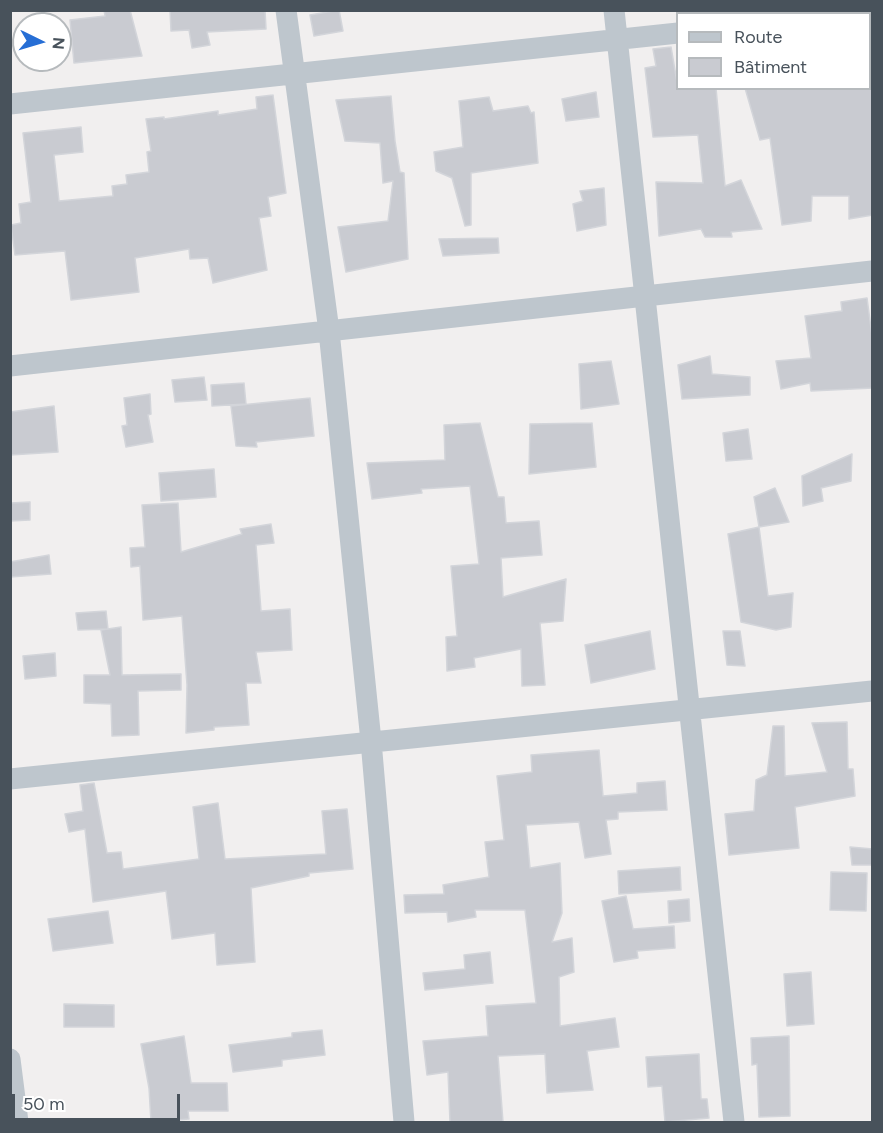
<!DOCTYPE html>
<meta charset="utf-8">
<style>
body{margin:0}
#map{position:relative;width:883px;height:1133px;overflow:hidden;background:#f1efef;font-family:Figtree,sans-serif}
canvas{display:block}
.frame{position:absolute;inset:0;border:12px solid #48525b;pointer-events:none}
.legend{position:absolute;left:676px;top:12px;width:195px;height:78px;box-sizing:border-box;background:#fff;border:2px solid #b6babd;margin:0;padding:8px 10px;list-style:none;font-size:18px;color:#48525b}
.legend li{display:flex;align-items:center;gap:12px;height:30px}
.legend b{width:30px;border:2px solid #b6babd}
.north{position:absolute;left:12px;top:12px;width:60px;height:60px;box-sizing:border-box;background:#fff;border:2px solid #b6babd;border-radius:50%;rotate:95deg;font-size:16px;font-weight:700;line-height:24px;text-align:center;color:#48525b}
.north::after{content:'';display:block;margin:auto;width:21px;height:27px;background:#266ed5;clip-path:polygon(50% 0,100% 100%,50% 72%,0 100%)}
.scale{position:absolute;left:12px;top:1094px;width:168px;height:27px;box-sizing:border-box;border:3px solid #48525b;border-top:0;padding-left:8px;font-size:18px;line-height:21px;white-space:nowrap;color:#48525b;-webkit-text-stroke:4px #fff;paint-order:stroke}
</style>
<div id="map">
<canvas width="883" height="1133"></canvas>
<div class="frame"></div>
<ul class="legend">
<li><b style="height:8px;background:#bec6cd"></b>Route</li>
<li><b style="height:16px;background:#c9cbd1"></b>Bâtiment</li>
</ul>
<div class="north">N</div>
<div class="scale">50 m</div>
</div>
<script>
const c = document.querySelector('canvas').getContext('2d');
c.lineJoin = 'round';
function fillPath(path, color) { c.fillStyle = color; c.fill(path, 'evenodd'); }
const shape = rows => new Path2D(rows.map(r => 'M' + r).join(''));
function stroke(path, color, width, dash) { c.strokeStyle = color; c.lineWidth = width; c.lineCap = dash ? 'butt' : 'round'; c.setLineDash(dash || []); c.stroke(path); }
const building = shape([
 [104,10,130,10,142,56,74,63,70,20,105,16,104,10],
 [170,10,265,10,266,29,207,32,210,45,192,48,189,30,171,31,170,10],
 [339,10,343,31,314,36,310,15,339,10],
 [671,47,678,88,716,88,725,186,741,180,762,229,731,232,732,237,705,237,701,229,659,236,656,182,703,183,698,135,653,137,645,68,656,66,653,49,671,47],
 [745,88,873,88,873,215,849,219,849,196,812,196,811,221,782,225,770,138,760,140,745,88],
 [596,92,599,117,566,121,562,99,596,92],
 [273,95,286,193,268,197,271,216,259,218,267,270,213,283,208,258,190,259,189,249,135,258,139,292,71,300,65,251,15,255,11,225,21,223,19,204,31,202,23,133,81,127,83,152,54,155,59,201,113,196,112,186,127,184,126,175,149,172,147,152,151,151,146,119,164,117,164,119,218,111,218,115,257,109,256,97,273,95],
 [391,96,395,141,400,172,404,173,408,259,346,272,338,227,388,221,393,181,383,183,380,143,345,141,336,100,391,96],
 [489,97,493,111,528,106,531,113,534,112,538,163,471,173,471,225,465,226,452,178,436,171,434,152,463,147,459,101,489,97],
 [604,188,606,225,577,231,573,204,583,201,580,191,604,188],
 [498,238,499,253,443,256,439,239,498,238],
 [867,298,873,343,873,388,811,391,810,383,781,389,776,361,811,358,805,316,842,311,841,302,867,298],
 [710,356,712,374,750,377,750,395,682,399,678,365,710,356],
 [611,361,619,404,581,409,579,364,611,361],
 [204,377,207,400,175,402,172,380,204,377],
 [244,383,246,404,212,406,211,385,244,383],
 [150,394,151,414,148,415,153,442,126,447,122,426,127,425,124,398,150,394],
 [310,398,314,436,256,442,257,447,236,446,231,406,310,398],
 [54,406,58,452,10,455,10,412,54,406],
 [480,423,498,497,504,497,506,523,539,521,542,555,501,558,503,597,566,579,563,621,540,623,545,685,522,686,521,649,474,658,475,667,447,671,446,637,457,636,451,566,479,564,470,486,421,489,422,493,372,499,367,463,445,460,444,425,480,423],
 [592,423,596,467,529,474,530,424,592,423],
 [748,429,752,459,726,461,723,433,748,429],
 [852,454,851,481,821,488,823,501,803,506,802,476,852,454],
 [214,469,216,497,161,501,159,473,214,469],
 [775,488,789,522,759,527,754,497,775,488],
 [30,502,30,520,10,521,10,503,30,502],
 [178,503,181,552,242,534,240,529,271,524,274,543,256,545,261,611,290,609,292,650,256,652,261,683,246,683,249,725,214,727,214,730,186,733,187,685,182,616,143,620,140,566,131,567,130,548,145,547,142,505,178,503],
 [759,527,768,596,793,593,791,627,776,630,741,622,728,534,759,527],
 [49,555,51,574,10,577,10,562,49,555],
 [106,611,108,629,78,630,76,613,106,611],
 [121,627,122,675,181,674,181,690,138,691,139,735,112,736,111,704,84,703,84,675,110,675,101,630,121,627],
 [650,631,655,669,591,683,585,645,650,631],
 [723,631,740,631,745,666,727,665,723,631],
 [55,653,56,676,25,679,23,656,55,653],
 [847,722,848,769,853,769,855,796,795,807,799,848,729,855,725,814,754,811,756,780,767,775,773,726,784,726,785,776,827,772,812,723,847,722],
 [599,750,603,796,637,793,637,783,665,781,667,810,618,812,618,819,606,820,611,854,585,858,579,822,526,825,530,868,560,863,562,913,552,942,572,938,574,972,559,977,560,1026,615,1018,619,1047,587,1051,593,1090,547,1093,545,1054,498,1056,503,1122,450,1122,448,1072,427,1075,423,1041,488,1036,486,1006,536,1003,525,910,475,910,476,917,448,922,447,912,405,913,404,895,444,894,443,885,489,877,485,842,504,840,497,776,532,772,531,755,599,750],
 [94,783,107,853,121,852,123,869,199,859,193,807,218,803,225,859,326,854,322,811,347,809,353,869,309,873,309,876,251,888,255,962,217,965,215,933,172,939,166,891,93,902,85,829,69,832,65,814,83,811,80,785,94,783],
 [850,847,873,849,873,865,852,865,850,847],
 [680,867,681,890,619,894,618,871,680,867],
 [831,872,867,873,866,911,830,910,831,872],
 [626,896,633,929,674,926,675,948,637,951,638,958,614,962,602,901,626,896],
 [689,899,690,921,669,923,668,901,689,899],
 [108,911,113,943,53,951,48,919,108,911],
 [490,952,493,983,425,990,423,973,465,969,464,955,490,952],
 [811,972,814,1024,787,1026,784,974,811,972],
 [64,1004,114,1005,114,1027,64,1027,64,1004],
 [322,1030,325,1055,282,1060,282,1066,233,1072,229,1045,292,1037,292,1033,322,1030],
 [184,1036,191,1083,227,1083,228,1111,188,1111,189,1119,151,1122,149,1088,141,1044,184,1036],
 [789,1036,790,1116,759,1117,757,1064,752,1065,751,1038,789,1036],
 [699,1054,701,1099,707,1099,709,1118,665,1122,662,1086,648,1087,646,1057,699,1054]
]);
fillPath(building, '#c9cbd1');
stroke(building, '#d3d5da', 1.5);
stroke(shape([
 [286,10,329,331,371,741,404,1122],
 [614,10,734,1122],
 [846,14,872,10],
 [10,104,678,33],
 [10,366,872,271],
 [10,779,872,691],
 [10,1059,18,1122]
]), '#bec6cd', 21);
</script>
